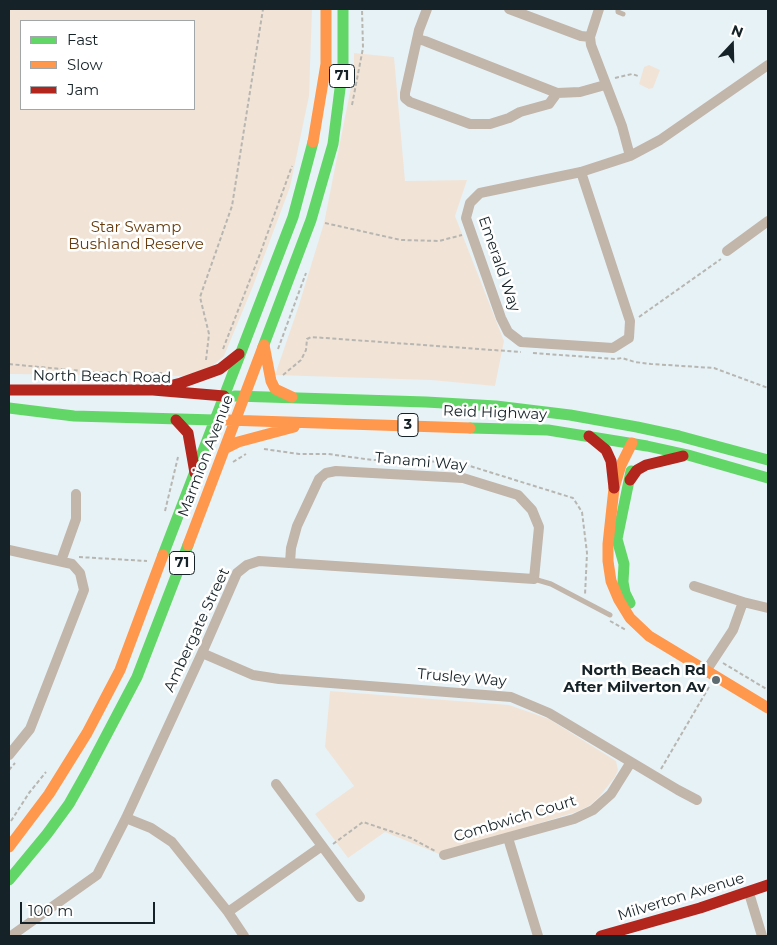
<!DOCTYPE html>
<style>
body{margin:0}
#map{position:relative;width:777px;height:945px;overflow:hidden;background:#e7f2f7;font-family:Montserrat,sans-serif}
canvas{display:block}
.frame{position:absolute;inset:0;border:10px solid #152227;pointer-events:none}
.legend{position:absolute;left:20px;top:20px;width:175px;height:90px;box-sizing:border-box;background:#fff;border:1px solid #a1a7a9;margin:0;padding:6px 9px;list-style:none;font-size:15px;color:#152227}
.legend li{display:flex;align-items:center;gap:10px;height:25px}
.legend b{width:25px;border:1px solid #a1a7a9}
.north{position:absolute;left:707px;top:20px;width:50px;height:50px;-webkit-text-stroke:4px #fff;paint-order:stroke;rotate:21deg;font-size:14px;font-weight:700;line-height:20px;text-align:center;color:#152227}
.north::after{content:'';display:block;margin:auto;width:18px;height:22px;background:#152227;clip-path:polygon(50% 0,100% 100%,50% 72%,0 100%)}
.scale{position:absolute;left:20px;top:902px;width:135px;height:22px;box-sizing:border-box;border:2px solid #152227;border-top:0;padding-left:6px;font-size:15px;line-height:18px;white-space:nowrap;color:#152227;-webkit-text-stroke:4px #fff;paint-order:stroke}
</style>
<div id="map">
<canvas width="777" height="945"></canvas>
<div class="frame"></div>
<ul class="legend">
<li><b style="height:6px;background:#63d668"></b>Fast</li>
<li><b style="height:6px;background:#ff974d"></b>Slow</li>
<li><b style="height:6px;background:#b3261e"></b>Jam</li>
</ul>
<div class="north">N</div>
<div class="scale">100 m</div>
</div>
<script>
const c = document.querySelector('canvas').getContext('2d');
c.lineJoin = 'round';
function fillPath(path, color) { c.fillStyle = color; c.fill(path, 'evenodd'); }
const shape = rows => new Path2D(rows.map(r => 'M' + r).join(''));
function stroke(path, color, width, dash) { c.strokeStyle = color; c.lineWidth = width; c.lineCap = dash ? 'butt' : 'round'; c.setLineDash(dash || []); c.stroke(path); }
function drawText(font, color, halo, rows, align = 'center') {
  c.font = font + ' Montserrat,sans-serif'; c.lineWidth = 5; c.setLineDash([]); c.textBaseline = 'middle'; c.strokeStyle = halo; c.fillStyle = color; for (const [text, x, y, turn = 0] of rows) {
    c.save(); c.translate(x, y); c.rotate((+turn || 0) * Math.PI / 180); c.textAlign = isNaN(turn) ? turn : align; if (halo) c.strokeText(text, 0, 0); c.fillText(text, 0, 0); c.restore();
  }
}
fillPath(shape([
 [9,9,312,9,309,96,290,187,253,286,224,356,210,368,184,376,9,374],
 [21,21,194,21,194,109,21,109],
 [354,53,394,57,405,181,467,180,455,216,504,341,495,386,431,380,275,375,298,308,324,223,354,72],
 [649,65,660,70,653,88,649,89,639,84,644,67],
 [330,691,509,705,549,719,616,761,618,770,615,777,599,797,589,806,576,812,439,854,385,832,348,858,315,814,354,786,325,747]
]), '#f1e4d7');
stroke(shape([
 [615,78,632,74,638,76],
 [352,105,363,48,362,9],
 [325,223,401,240,439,241,462,235],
 [639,317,721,259],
 [223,349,260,254,292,166],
 [278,349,306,273],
 [533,353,616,359,622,358,635,362,651,364,714,368,768,388],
 [206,360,209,334,200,297,232,206,263,9],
 [9,364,92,372,163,373],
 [283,375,301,360,306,350,307,339,311,337,521,352],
 [264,449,299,454,328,454,373,460,451,462,470,466,573,498,582,512,587,553,585,595],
 [233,462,246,454],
 [165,511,178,457],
 [79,557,147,561],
 [610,621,626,630],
 [723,663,768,690],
 [661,769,709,687],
 [9,770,15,763],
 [11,821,29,793,46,772],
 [333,844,363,822,411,838,435,851]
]), '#b8b6b1', 2, [4, 2.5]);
stroke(shape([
 [618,9,618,12,623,14],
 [534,579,551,584,610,615]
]), '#c2b5aa', 5);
stroke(shape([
 [427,9,419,30,405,93,405,98,410,102,470,124,490,124,509,118,520,112,549,104,557,93],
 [509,9,581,36,590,37],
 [599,9,590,37,591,45,622,126,630,156],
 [417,39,425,41,557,93,580,92,605,85],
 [581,172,630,321,629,338,613,348,521,342,508,332,501,318,466,218,470,203,480,193,581,172,630,156,660,140,768,65],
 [727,251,768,221],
 [9,550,72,564,80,573,84,590,30,729,9,755],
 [61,561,76,519,76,494],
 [694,586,743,602,768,608],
 [202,653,253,675,279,679,511,697,549,713,678,790,697,800],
 [706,671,733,630,743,602],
 [276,784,360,897],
 [126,818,151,828,172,842,228,912,244,936],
 [508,838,538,936],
 [444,855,574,819,593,810,611,794,631,762],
 [749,893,762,936],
 [228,912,322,846],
 [11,936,97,875,126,818,202,653,237,573,247,565,259,561,534,579,539,527,532,510,518,495,463,478,336,471,326,473,319,479,297,526,291,548,290,563]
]), '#c2b5aa', 10);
stroke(shape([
 [263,347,311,220,333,144,343,65,343,9],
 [235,396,426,402,496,406,570,415,637,427,679,436,768,460],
 [9,408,74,416,215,420],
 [470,428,548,430,647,446,688,455,768,478],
 [163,555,293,217,313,142],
 [630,603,625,593,623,582,624,564,617,539,631,471],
 [9,880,47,834,69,804,87,772,137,677,188,545]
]), '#63d668', 11);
stroke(shape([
 [313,142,326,64,326,9],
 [264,345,271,381,275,389,292,397],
 [226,420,470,428],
 [632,443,621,465,614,488,608,544,608,561,611,581,619,600,630,618,649,636,768,708],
 [226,448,238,442,294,427],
 [188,545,263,347],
 [9,847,49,794,87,733,120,670,163,555]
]), '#ff974d', 11);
stroke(shape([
 [9,390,153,390,224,396],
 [153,390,181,383,220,369,239,354],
 [176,420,188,433,195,473],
 [589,436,606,450,611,461,614,488],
 [630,480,637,470,646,465,683,456],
 [601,936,700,908,768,885]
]), '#b3261e', 11);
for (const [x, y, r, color] of [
 [716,680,5,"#5e6b70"]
]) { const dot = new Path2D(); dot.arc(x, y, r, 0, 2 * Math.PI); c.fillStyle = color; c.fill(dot); stroke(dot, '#fff', 2); }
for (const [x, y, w] of [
 [342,76,25],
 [408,425,20],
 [182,563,25]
]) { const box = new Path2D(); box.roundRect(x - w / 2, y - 11.5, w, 23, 4); c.fillStyle = '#fff'; c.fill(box); stroke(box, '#152227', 1); }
drawText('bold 14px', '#152227', null, [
 ["71",342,76],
 ["3",408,425],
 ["71",182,563]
]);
drawText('15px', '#673b0b', '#fff', [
 ["Star Swamp",136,228],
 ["Bushland Reserve",136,245]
]);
drawText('15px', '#152227', '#fff', [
 ["Emerald Way",499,264,71],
 ["North Beach Road",102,377,1],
 ["Reid Highway",495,413,2],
 ["Marmion Avenue",206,456,-69],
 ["Tanami Way",421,462,5],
 ["Ambergate Street",197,630,-65],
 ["Trusley Way",462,678,5],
 ["Combwich Court",515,819,-17],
 ["Milverton Avenue",681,897,-17]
]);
drawText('bold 15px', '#152227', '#fff', [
 ["North Beach Rd",706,671],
 ["After Milverton Av",706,688]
], 'right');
</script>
